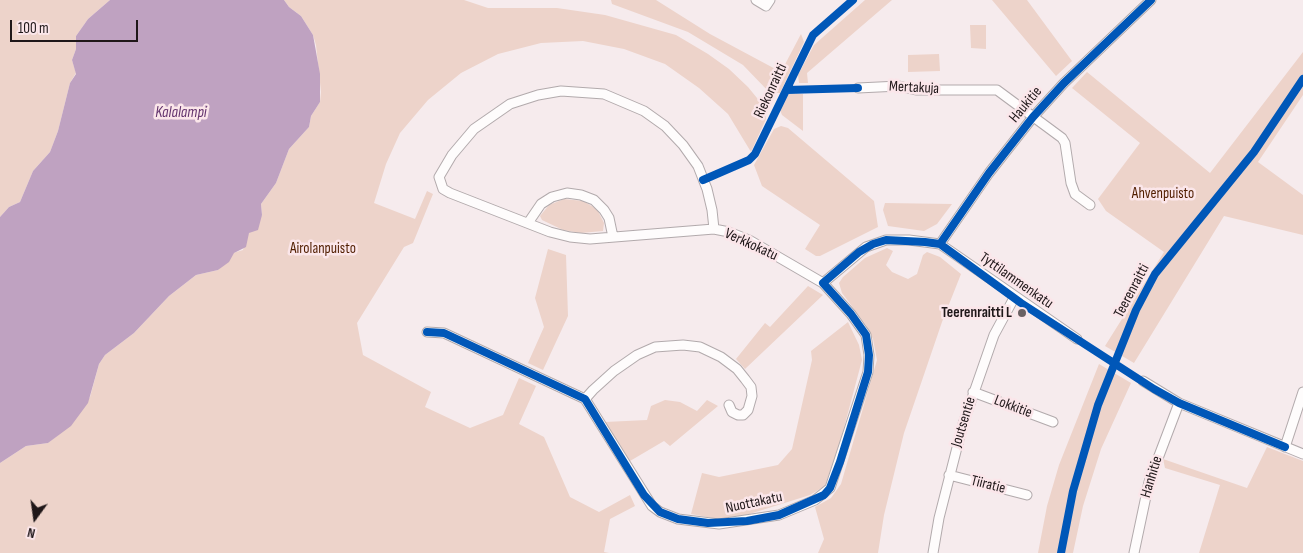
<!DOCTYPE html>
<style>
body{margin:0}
#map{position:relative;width:1303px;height:553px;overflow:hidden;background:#f6ebed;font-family:"Sofia Sans Condensed",sans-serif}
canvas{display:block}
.north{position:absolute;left:10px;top:493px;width:50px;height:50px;-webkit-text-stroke:4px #fbe6ea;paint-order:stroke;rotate:194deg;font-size:14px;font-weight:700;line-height:20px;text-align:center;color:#1f1719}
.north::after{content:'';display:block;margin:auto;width:18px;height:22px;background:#1f1719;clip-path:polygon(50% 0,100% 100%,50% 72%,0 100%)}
.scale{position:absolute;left:10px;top:20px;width:128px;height:22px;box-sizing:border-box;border:2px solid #1f1719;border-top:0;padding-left:6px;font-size:15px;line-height:18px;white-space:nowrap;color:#1f1719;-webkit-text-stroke:4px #fbe6ea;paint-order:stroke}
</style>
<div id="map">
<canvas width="1303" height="553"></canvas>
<div class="north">N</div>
<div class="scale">100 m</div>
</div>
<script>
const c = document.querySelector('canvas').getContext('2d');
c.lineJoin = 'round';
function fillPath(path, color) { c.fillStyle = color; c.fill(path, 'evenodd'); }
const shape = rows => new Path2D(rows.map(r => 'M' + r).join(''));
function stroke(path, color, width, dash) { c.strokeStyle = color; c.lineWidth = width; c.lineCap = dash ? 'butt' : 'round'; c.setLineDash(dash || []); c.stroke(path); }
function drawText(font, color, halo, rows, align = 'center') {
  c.font = font + ' "Sofia Sans Condensed",sans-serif'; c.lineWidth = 5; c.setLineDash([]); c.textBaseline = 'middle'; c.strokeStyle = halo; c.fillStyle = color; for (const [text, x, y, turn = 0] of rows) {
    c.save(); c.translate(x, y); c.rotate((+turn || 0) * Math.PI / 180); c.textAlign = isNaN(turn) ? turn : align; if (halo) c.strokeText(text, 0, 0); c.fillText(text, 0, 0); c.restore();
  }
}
fillPath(shape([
 [0,0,110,0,88,19,76,36,76,49,72,60,76,73,70,83,58,131,50,152,33,171,20,202,9,207,0,217],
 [284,0,464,0,488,8,557,8,605,15,676,35,708,54,729,69,748,87,766,109,766,119,751,152,728,114,699,88,665,64,624,49,583,41,541,43,498,54,461,73,428,100,400,133,386,164,374,203,415,219,427,191,433,194,413,243,404,247,357,323,363,355,431,392,425,407,470,428,503,415,519,378,536,386,519,424,544,437,570,497,599,512,630,495,635,506,610,519,604,552,609,553,0,553,0,463,26,446,48,443,59,434,90,397,99,364,105,355,134,333,169,296,196,275,218,270,233,253,243,250,246,237,262,215,261,204,276,183,289,149,309,127,311,116,320,102,321,92,316,45,313,35,301,16,289,7],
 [611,0,656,0,710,34,781,72,801,34,804,42,780,93,770,93,743,65,688,32,612,4],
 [865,0,892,0,807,73,808,83,799,83,798,75,814,45],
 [992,0,1027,0,1072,61,1056,76],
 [970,25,986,25,986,49,971,48],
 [1303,52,1303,95,1258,162,1303,195,1303,235,1224,216,1134,363,1105,346,1164,252,1106,211,1098,199,1140,143,1072,88,1087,72,1210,173],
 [939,54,940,71,908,72,908,55],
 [791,93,803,94,803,131,782,115,780,110,787,95],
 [781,126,788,128,874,201,878,227,820,256,816,256,805,249,820,225,762,186,754,165,774,129],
 [564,199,583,201,597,209,604,223,603,231,581,233,563,230,542,220,540,216,549,205],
 [885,203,952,204,937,224,924,231,888,226,883,210],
 [887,248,893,251,886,265,892,272,908,279,917,274,923,255,927,252,940,257,961,274,942,322,904,433,884,515,878,553,818,553,824,539,815,507,831,498,841,484,877,360,873,339,866,325,842,293,839,283,843,277,865,258],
 [548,249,566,255,568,316,543,370,528,363,544,327,535,298],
 [808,286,823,295,745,369,736,359,765,323,770,327],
 [848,322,859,345,862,360,842,435,825,486,810,495,743,516,718,519,691,514,702,473,719,477,778,465,792,449,812,360,811,351],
 [1099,364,1131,383,1101,449,1083,506,1073,553,1038,553,1047,506,1059,465],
 [665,400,680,402,697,411,707,400,718,406,670,446,664,441,630,461,605,422,647,420,651,406],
 [1267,447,1303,461,1303,553,1199,553,1220,485,1165,468,1163,459,1247,488]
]), '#edd3ca');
fillPath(shape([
 [110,0,284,0,289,7,301,16,313,35,320,74,320,102,311,116,309,127,289,149,276,183,261,204,262,215,258,230,249,233,246,247,234,253,229,262,218,270,196,275,169,296,134,333,105,355,99,364,88,403,71,426,48,443,26,446,0,463,0,217,9,207,20,202,33,171,50,152,58,131,70,83,76,74,72,60,76,49,76,36,88,19]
]), '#bfa2c1');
const minor = shape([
 [756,0,766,6,770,0],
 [858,88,899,86,916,90,997,90,1062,138,1065,143,1071,183,1075,194,1090,205],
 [528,223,541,204,552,197,567,193,581,195,594,200,604,210,609,218,613,237],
 [714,229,712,210,707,189,698,166,683,145,665,126,644,111,604,94,561,91,538,95,510,104,474,129,452,155,439,177,443,189,450,193,550,232,570,237,590,239,714,229,729,232,749,240,823,283],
 [940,244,989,173,1033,117,1064,83,1151,0],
 [427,332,444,333,585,399,652,506,660,512,678,519,719,524,779,515,815,500,830,488,868,372,869,355,866,335,851,314,823,283,866,247,886,240,909,240,940,244,1077,339],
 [1143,381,1179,403,1303,454],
 [973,392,1053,422],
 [585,399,593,390,614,371,637,355,655,347,683,345,700,347,721,357,737,369,745,379,751,387,752,396,748,410,743,415,738,415,732,412,729,405],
 [1285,447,1303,392],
 [949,475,1027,495],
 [933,553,939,518,963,424,994,335,1014,298],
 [1134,553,1149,482,1179,403]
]);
stroke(minor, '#b2aaac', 11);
stroke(minor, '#fefcfc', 9);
stroke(shape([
 [787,90,858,88],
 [703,180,749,160,755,154,813,35,853,0],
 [940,244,989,173,1033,117,1064,83,1151,0],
 [427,332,444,333,585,399,644,495,660,512,678,519,708,523,747,521,779,515,824,495,830,488,840,462,868,372,869,355,866,335,851,314,823,283,859,252,873,244,886,240,925,242,940,244,1021,303,1154,389,1179,403,1285,447],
 [1061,553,1073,491,1098,405,1136,310,1155,274,1254,152,1303,79]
]), '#0057b8', 8);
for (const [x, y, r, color] of [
 [1022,313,5,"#6a6163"]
]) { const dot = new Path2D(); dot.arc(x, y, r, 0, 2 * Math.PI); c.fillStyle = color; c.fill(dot); stroke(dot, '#fbe6ea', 2); }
drawText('15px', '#1f1719', '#fbe6ea', [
 ["Mertakuja",914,88,3],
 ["Riekonraitti",771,91,-65],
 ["Haukitie",1026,105,-50],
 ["Verkkokatu",751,245,25],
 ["Tyttilammenkatu",1016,281,35],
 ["Teerenraitti",1132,291,-62],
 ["Lokkitie",1013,407,21],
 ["Joutsentie",964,422,-73],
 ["Hanhitie",1152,477,-73],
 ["Tiiratie",988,485,14],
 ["Nuottakatu",754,503,-12]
]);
drawText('15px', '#511e00', '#fbe6ea', [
 ["Ahvenpuisto",1163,194],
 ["Airolanpuisto",323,249]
]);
drawText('bold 15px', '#1f1719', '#fbe6ea', [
 ["Teerenraitti L",1012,313]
], 'right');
drawText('italic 16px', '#64346e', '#fbe6ea', [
 ["Kalalampi",181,113]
]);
</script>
